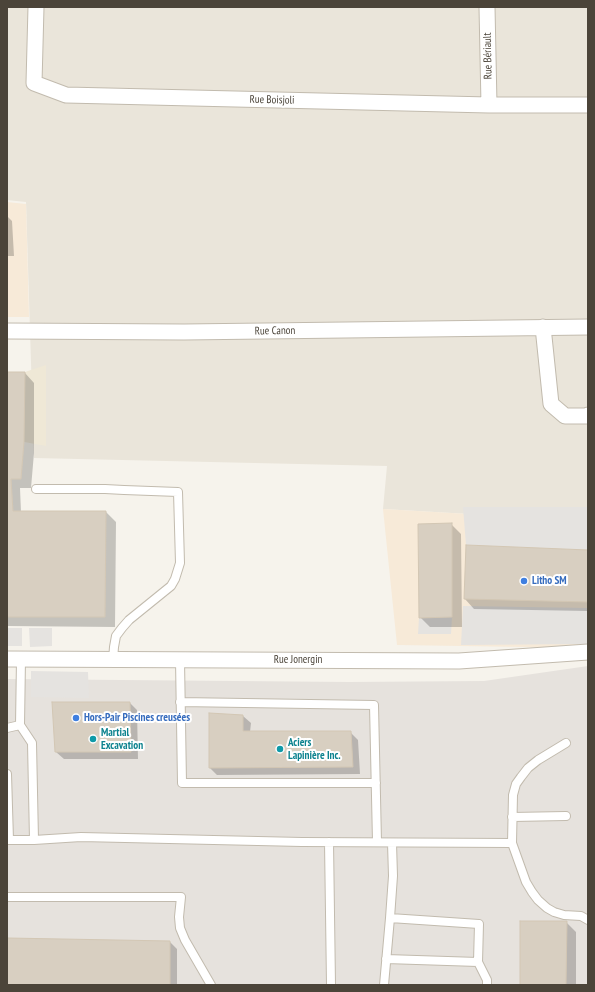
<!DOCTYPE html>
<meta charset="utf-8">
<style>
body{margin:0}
#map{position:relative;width:595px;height:992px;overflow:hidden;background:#f6f3ec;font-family:"PT Sans Narrow",sans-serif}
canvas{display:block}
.frame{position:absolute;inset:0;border:8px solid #4b4439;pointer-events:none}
</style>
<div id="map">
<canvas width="595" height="992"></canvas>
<div class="frame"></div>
</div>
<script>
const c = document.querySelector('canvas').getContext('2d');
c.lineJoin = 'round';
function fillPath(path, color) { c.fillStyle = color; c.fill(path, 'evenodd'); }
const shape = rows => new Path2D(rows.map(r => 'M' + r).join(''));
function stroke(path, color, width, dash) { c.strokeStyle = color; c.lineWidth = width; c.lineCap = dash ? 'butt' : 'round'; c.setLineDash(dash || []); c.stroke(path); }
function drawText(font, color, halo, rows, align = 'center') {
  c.font = font + ' "PT Sans Narrow",sans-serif'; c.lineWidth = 4; c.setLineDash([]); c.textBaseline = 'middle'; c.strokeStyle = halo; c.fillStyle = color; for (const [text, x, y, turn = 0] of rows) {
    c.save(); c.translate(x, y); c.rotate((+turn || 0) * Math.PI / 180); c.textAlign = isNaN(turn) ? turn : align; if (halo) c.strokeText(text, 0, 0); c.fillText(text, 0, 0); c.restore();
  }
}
fillPath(shape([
 [7,7,588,7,588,521,383,509,387,466,34,458,26,202,7,200]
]), '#eae5da');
fillPath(shape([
 [7,202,26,204,29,317,7,317],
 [383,509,588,521,588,648,397,645]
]), '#f7ead8');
fillPath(shape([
 [588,666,588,985,7,985,7,679,349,682,484,681]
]), '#e6e2dd');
fillPath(shape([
 [46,365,46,446,24,442,7,443,7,372,25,372]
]), '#efe8d6');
fillPath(shape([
 [463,507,588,507,588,550,466,545],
 [463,606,588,608,588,644,461,645],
 [452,617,451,634,418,634,419,618],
 [7,628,22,628,22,646,7,646],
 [29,628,52,628,52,646,30,647],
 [31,671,88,672,89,698,31,697]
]), '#e5e3e0');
fillPath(shape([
 [7,216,12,221,14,256,7,256],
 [7,373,25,373,34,383,34,453,31,488,20,488,21,512,106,512,116,522,115,627,7,626],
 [451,524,461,534,462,627,430,627,420,617],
 [588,551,588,611,474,609,465,599],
 [130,703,137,710,138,759,64,759,56,752],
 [210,714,243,716,251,723,250,732,350,732,358,740,360,774,217,775,210,768],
 [566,922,576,932,576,985,521,985],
 [7,939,170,942,177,949,177,985,7,985]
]), '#0003');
const building = shape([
 [7,372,25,372,24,442,21,479,11,479,13,511,106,511,105,617,7,617,7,372],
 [452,523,452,617,419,618,418,524,452,523],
 [466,545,588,550,588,602,464,599,466,545],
 [52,702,130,702,131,752,55,752,52,702],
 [209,713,243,715,243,731,351,731,353,767,209,768,209,713],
 [520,921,567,921,566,985,520,985,520,921],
 [7,938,170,941,170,985,7,985,7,938]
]);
fillPath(building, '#d8cfc1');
stroke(building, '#d3c7b4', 1);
const lane = shape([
 [36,489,105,489,124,490,178,492,180,563,175,579,171,586,129,620,122,628,116,636,114,647,113,660],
 [180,660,182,783,376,783],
 [180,702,374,705,377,842],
 [7,728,20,725],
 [7,774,9,840],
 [512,817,566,816],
 [7,840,34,840,32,743,20,725,21,659],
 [34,840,81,837,302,842,512,843,513,795,516,784,521,777,528,768,538,760,566,743],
 [329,842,331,985],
 [512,843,526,882,532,892,538,900,547,908,554,912,564,915,581,916,588,920],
 [7,897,181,897,179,917,180,928,185,940,211,985],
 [386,959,478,962,479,924,390,918],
 [478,962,487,980,487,985],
 [384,985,390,918,393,876,392,843]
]);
const street = shape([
 [36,7,34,83,66,95,489,105,588,105],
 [487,7,489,105],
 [543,327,551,404,565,416,587,416,588,415],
 [7,331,184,332,588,327],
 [7,659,459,661,588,652]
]);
stroke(lane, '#c2bbae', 10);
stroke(street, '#c2bbae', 17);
stroke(lane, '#fff', 8);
stroke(street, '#fff', 15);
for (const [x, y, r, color] of [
 [524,581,4,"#3f7fe0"],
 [76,718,4,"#3f7fe0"],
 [93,739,4,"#0f9aa8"],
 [280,749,4,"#0f9aa8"]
]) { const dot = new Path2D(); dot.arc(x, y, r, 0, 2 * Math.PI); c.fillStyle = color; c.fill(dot); stroke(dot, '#fff', 1.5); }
drawText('11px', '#4b4439', '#fff', [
 ["Rue Bériault",488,56,-91],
 ["Rue Boisjoli",272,100,1],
 ["Rue Canon",275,331,-1],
 ["Rue Jonergin",298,660]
]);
drawText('bold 11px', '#366cbe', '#fff', [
 ["Litho SM",532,581],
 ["Hors-Pair Piscines creusées",84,718]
], 'left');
drawText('bold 11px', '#0d838f', '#fff', [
 ["Martial",101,733],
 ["Excavation",101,746],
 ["Aciers",288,743],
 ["Lapinière Inc.",288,756]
], 'left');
</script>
